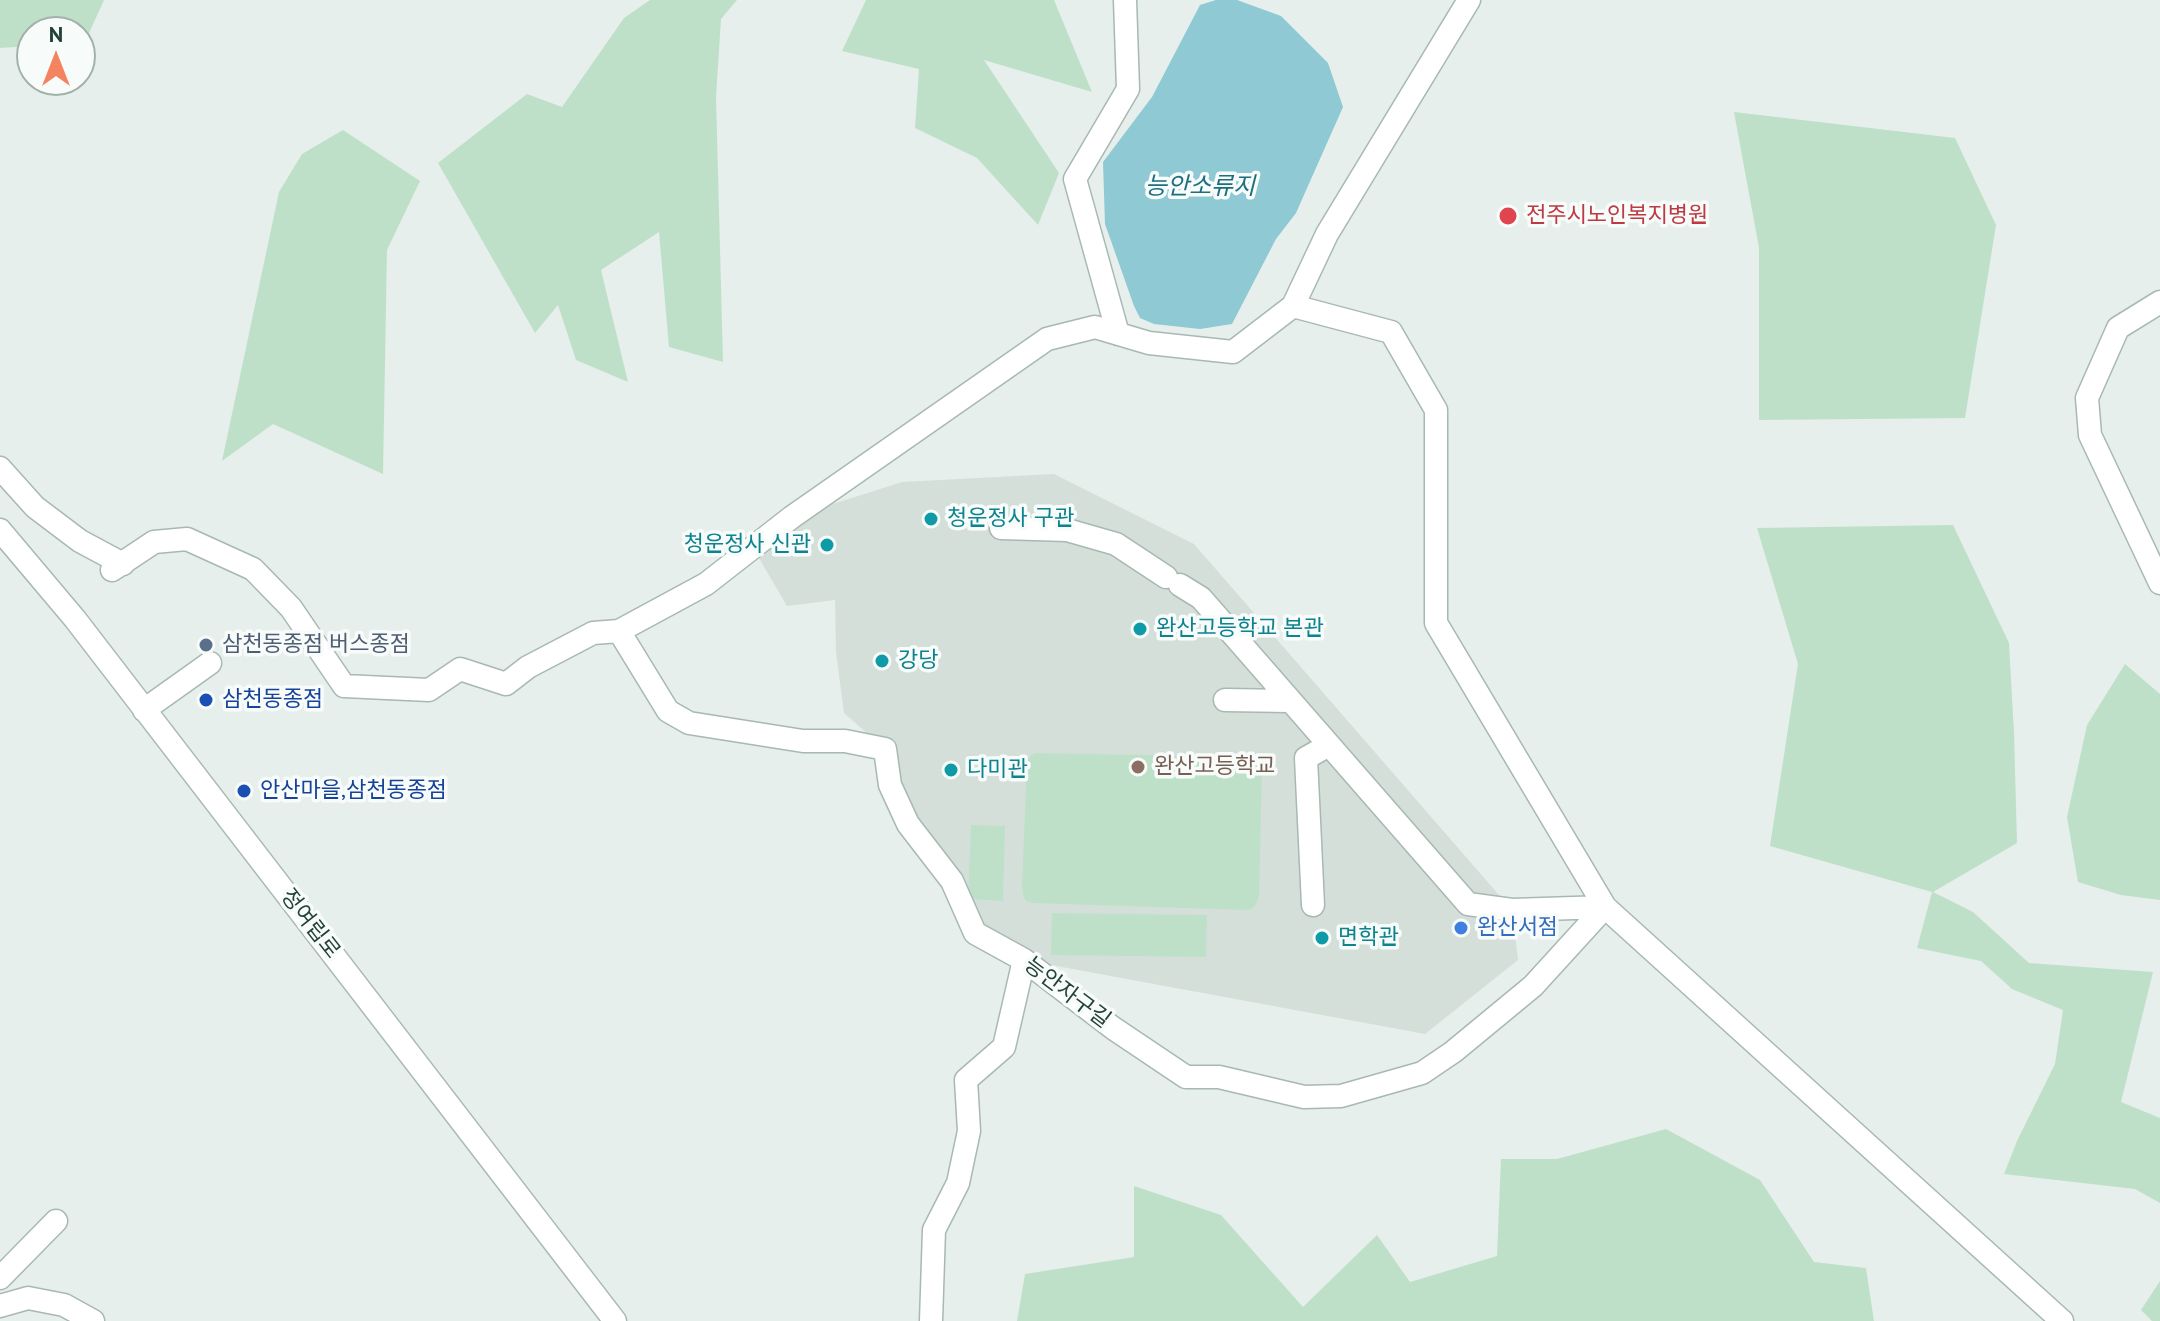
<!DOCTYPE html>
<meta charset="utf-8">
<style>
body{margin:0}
#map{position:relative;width:2160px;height:1321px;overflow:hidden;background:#e6efeb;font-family:"PT Sans",sans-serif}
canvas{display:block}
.north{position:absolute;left:16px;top:16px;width:80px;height:80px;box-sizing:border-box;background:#f7fbf9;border:2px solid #a3b1ad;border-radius:50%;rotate:0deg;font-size:22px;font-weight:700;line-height:32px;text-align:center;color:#24423a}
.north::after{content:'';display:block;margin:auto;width:28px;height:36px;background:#f4845f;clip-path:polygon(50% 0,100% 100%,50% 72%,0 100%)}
</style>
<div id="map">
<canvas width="2160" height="1321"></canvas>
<div class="north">N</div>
</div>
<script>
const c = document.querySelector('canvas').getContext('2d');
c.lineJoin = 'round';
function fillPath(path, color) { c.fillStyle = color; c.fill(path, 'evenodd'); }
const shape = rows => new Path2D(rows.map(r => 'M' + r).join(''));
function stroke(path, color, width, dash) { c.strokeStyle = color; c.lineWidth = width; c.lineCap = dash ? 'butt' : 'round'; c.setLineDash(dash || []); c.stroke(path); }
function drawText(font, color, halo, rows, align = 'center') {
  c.font = font + ' "PT Sans","Noto Sans KR",sans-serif'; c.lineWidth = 7; c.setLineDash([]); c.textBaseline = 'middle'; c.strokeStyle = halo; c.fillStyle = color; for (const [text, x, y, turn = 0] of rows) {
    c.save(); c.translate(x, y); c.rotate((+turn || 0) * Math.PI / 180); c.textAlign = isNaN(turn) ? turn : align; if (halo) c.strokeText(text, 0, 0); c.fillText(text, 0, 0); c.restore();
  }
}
fillPath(shape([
 [1054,474,1194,544,1512,910,1518,960,1425,1034,1024,960,971,924,922,842,885,749,844,713,836,652,835,600,787,606,753,548,792,517,902,482]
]), '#d4dfda');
fillPath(shape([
 [0,0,104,0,85,42,80,43,80,32,32,32,32,46,0,48],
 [650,0,737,0,721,19,716,97,723,362,669,347,659,232,601,270,628,382,576,360,558,305,535,333,438,163,527,94,562,107,624,18],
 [866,0,1054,0,1092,92,984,60,1059,173,1038,225,977,158,915,128,919,69,842,51],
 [1734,112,1955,138,1996,225,1965,418,1759,420,1759,248],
 [343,130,420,181,387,250,383,474,273,424,222,461,279,192,302,154],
 [1953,525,2009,643,2014,733,2017,843,1933,892,1973,912,2029,963,2153,972,2121,1102,2160,1118,2160,1203,2135,1189,2004,1174,2017,1141,2055,1064,2063,1010,2012,989,1981,961,1917,948,1932,892,1770,846,1798,664,1757,528],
 [2125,664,2160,694,2160,900,2121,895,2078,882,2067,817,2087,725],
 [1036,753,1252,757,1262,768,1259,896,1256,904,1252,909,1246,910,1033,903,1026,901,1023,895,1022,886,1027,761,1031,755],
 [971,825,1005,826,1003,901,968,899],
 [1052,913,1207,915,1206,957,1051,955],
 [1666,1129,1760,1180,1814,1262,1866,1268,1874,1321,1017,1321,1025,1274,1134,1257,1134,1186,1221,1215,1303,1307,1377,1235,1410,1282,1497,1256,1501,1159,1557,1159],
 [2160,1281,2160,1321,2152,1321,2141,1310]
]), '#bfe0c8');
fillPath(shape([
 [1216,0,1237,0,1281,16,1328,63,1343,107,1296,213,1276,239,1232,324,1200,329,1154,324,1140,318,1134,306,1105,224,1103,162,1152,97,1200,5]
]), '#8ec9d4');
const minor = shape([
 [1469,0,1327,234,1293,306,1391,332,1436,410,1436,623,1605,907,2062,1321],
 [2160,302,2118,328,2087,398,2090,435,2160,583],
 [1118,334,1075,179,1128,89,1125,0],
 [0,468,35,507,80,541,123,564],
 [1001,528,1067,530,1116,544,1166,577],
 [0,530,75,619,615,1321],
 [112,570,154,542,187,539,253,569,291,608,344,686,429,690,460,669,506,684,528,667,593,633,619,631,706,584,792,517,1047,339,1095,327,1149,343,1233,352,1293,306],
 [1180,585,1201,598,1468,904,1512,910,1605,907],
 [619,631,668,711,689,723,803,741,845,741,885,749,890,785,908,824,952,881,975,933,1024,960,1113,1028,1186,1077,1219,1077,1304,1097,1341,1096,1422,1073,1453,1052,1533,986,1605,907],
 [1225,700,1290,701],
 [144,710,210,663],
 [1313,905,1306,758,1329,745],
 [0,1278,56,1221],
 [0,1306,28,1298,64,1305,93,1321],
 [931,1321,934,1230,958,1183,969,1131,966,1080,1004,1047,1024,960]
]);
stroke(minor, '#a8b8b2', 25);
stroke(minor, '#fff', 22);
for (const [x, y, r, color] of [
 [1508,216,10,"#e0444e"],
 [931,519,8,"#0f9aa8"],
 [827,545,8,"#0f9aa8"],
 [1140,629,8,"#0f9aa8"],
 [206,645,8,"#5c6f8a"],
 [882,661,8,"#0f9aa8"],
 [206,700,8,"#1a4fb4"],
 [1138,767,8,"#8d6e63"],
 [951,770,8,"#0f9aa8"],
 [244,791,8,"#1a4fb4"],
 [1461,928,8,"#3f7fe0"],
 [1322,938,8,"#0f9aa8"]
]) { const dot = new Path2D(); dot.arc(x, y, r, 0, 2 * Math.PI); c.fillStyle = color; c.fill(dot); stroke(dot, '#f7fbf9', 3); }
drawText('22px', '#be3a42', '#f7fbf9', [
 ["전주시노인복지병원",1526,216]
], 'left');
drawText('22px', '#0d838f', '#f7fbf9', [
 ["청운정사 구관",947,519],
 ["청운정사 신관",811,545,"right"],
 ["완산고등학교 본관",1156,629],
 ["강당",898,661],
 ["다미관",967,770],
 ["면학관",1338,938]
], 'left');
drawText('22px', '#4e5e75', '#f7fbf9', [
 ["삼천동종점 버스종점",222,645]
], 'left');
drawText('22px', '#164399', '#f7fbf9', [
 ["삼천동종점",222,700],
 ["안산마을,삼천동종점",260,791]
], 'left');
drawText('22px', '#785e54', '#f7fbf9', [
 ["완산고등학교",1154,767]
], 'left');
drawText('22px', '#24423a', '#f7fbf9', [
 ["정여립로",310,924,52],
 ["능안자구길",1067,993,37]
]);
drawText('22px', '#366cbe', '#f7fbf9', [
 ["완산서점",1477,928]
], 'left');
drawText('italic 24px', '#1c6f80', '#f7fbf9', [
 ["능안소류지",1200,187]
]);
</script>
